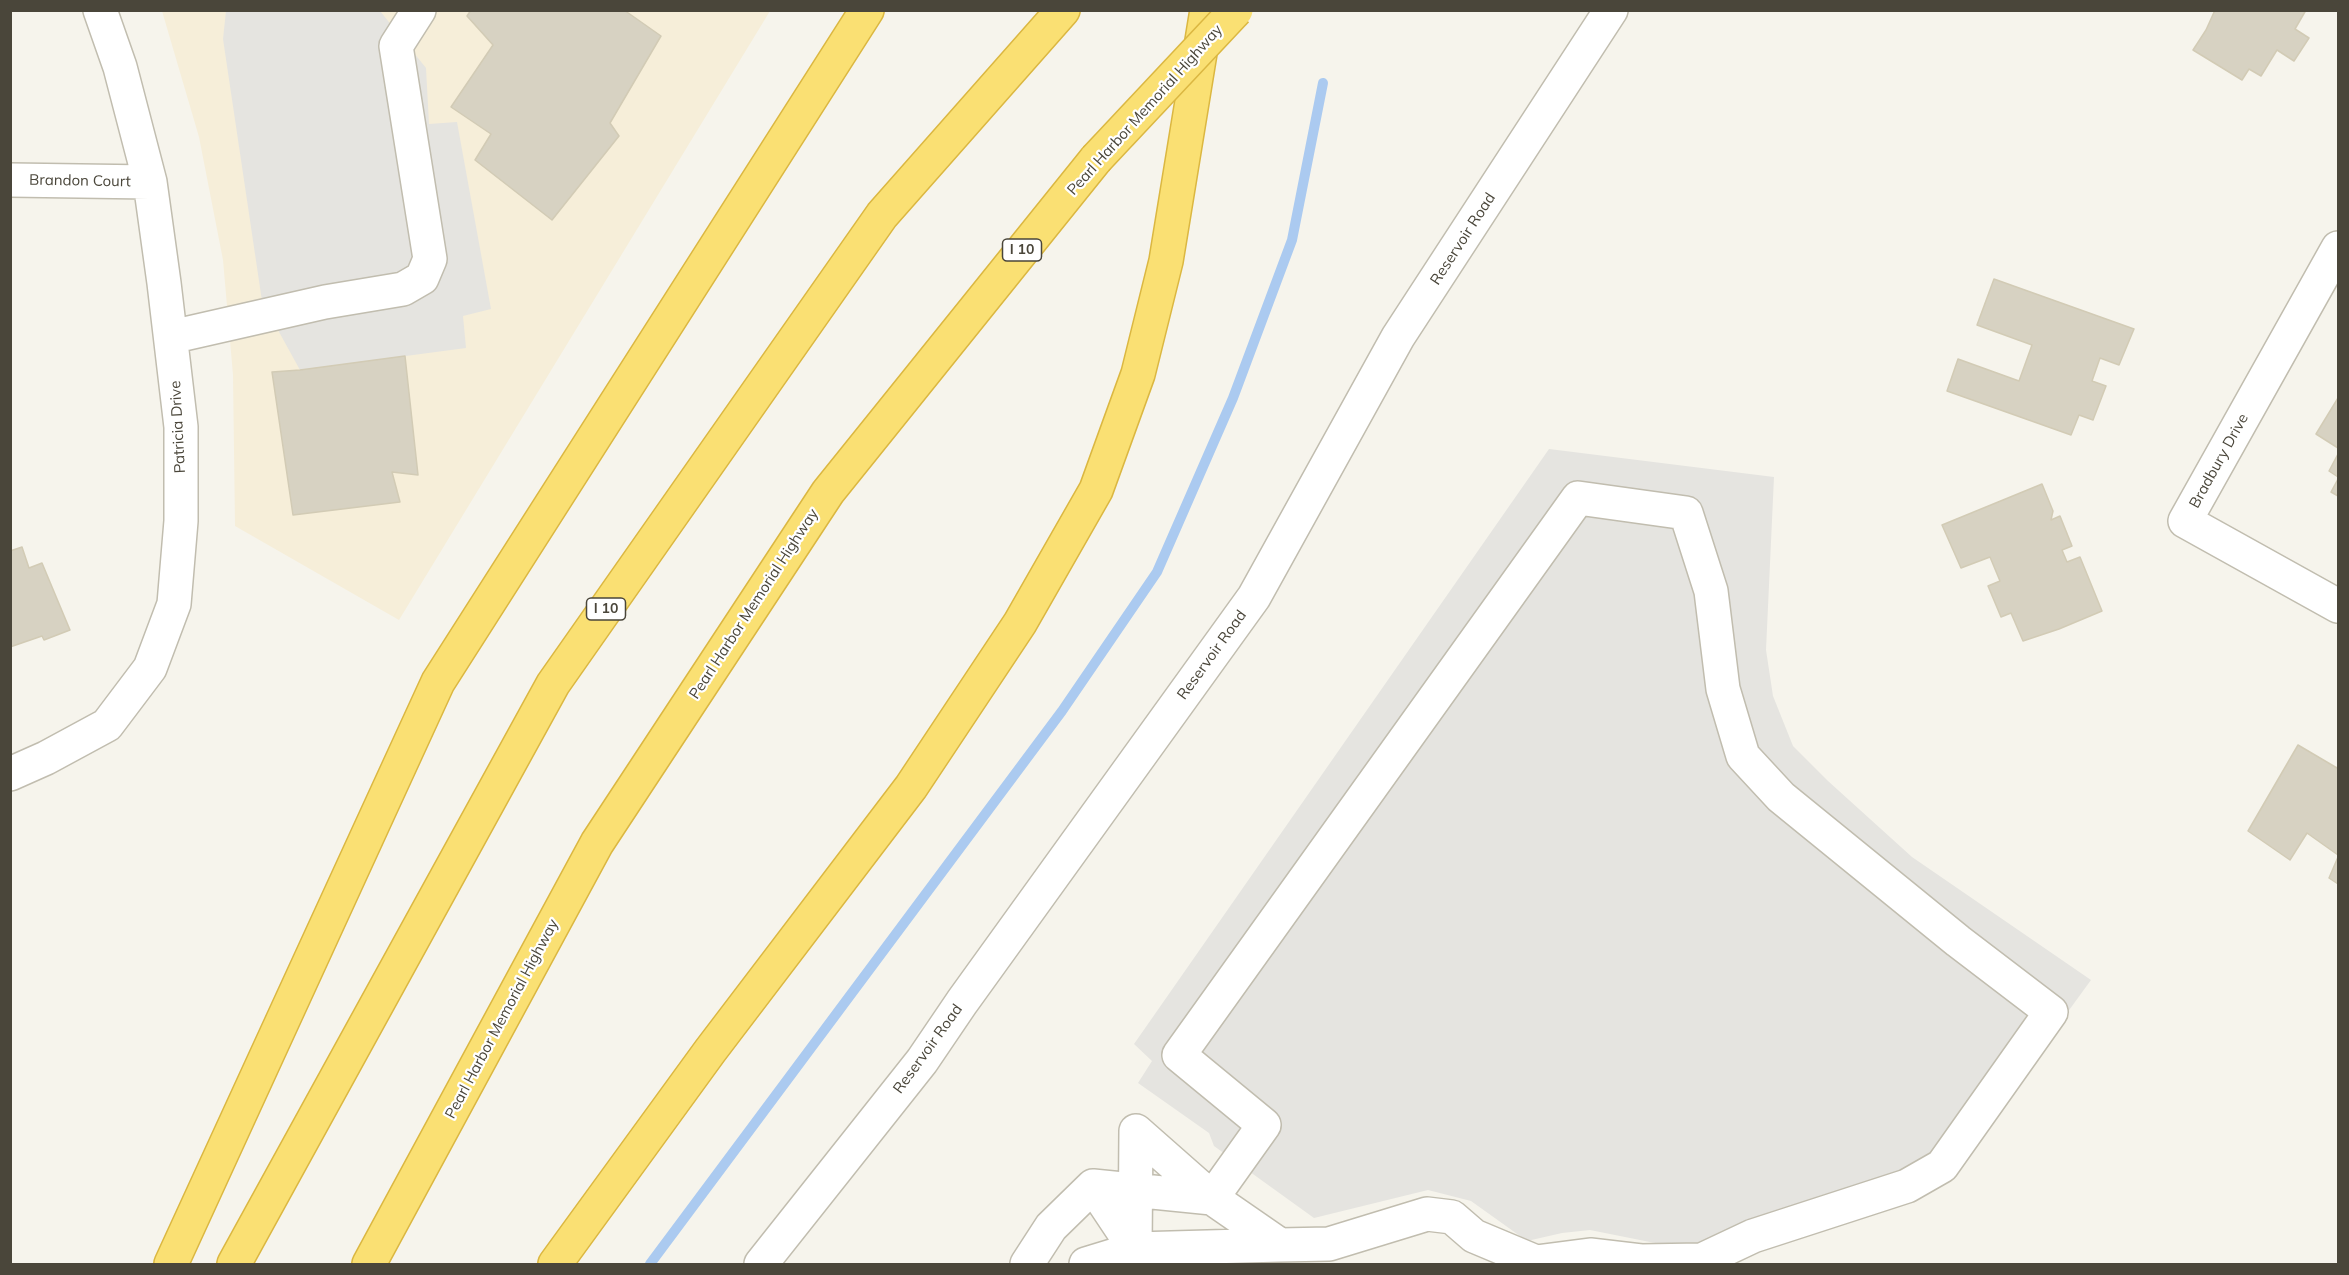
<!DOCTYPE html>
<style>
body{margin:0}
#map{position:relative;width:2349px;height:1275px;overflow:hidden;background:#f6f4ec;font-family:Mulish,sans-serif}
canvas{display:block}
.frame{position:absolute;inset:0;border:12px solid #4a463a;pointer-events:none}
</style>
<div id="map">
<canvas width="2349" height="1275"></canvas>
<div class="frame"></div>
</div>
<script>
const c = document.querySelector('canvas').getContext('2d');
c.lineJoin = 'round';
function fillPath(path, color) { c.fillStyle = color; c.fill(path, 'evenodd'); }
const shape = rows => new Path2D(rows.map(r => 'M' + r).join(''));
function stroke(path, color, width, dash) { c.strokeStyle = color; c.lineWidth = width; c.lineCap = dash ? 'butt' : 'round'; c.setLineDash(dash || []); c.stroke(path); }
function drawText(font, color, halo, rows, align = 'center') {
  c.font = font + ' Mulish,sans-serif'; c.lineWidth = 4.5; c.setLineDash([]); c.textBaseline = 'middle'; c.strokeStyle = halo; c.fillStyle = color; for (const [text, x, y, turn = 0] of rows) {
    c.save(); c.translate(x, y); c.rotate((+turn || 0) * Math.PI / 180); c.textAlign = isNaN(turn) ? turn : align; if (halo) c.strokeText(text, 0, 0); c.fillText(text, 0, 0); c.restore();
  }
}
fillPath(shape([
 [162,11,770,11,399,620,235,526,233,375,223,260,199,137]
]), '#f6eed9');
fillPath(shape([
 [226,11,380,11,426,68,429,124,457,122,491,309,463,316,466,348,300,370,262,301,223,39],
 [1549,449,1774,477,1766,650,1773,696,1793,746,1828,781,1912,857,2091,980,1944,1182,1744,1257,1665,1245,1590,1230,1562,1233,1527,1241,1471,1201,1428,1190,1314,1218,1214,1146,1209,1133,1138,1083,1152,1061,1134,1044]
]), '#e5e4e0');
stroke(shape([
 [650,1264,1062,711,1157,572,1233,398,1292,240,1323,83]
]), '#abcaf0', 10);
const building = shape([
 [471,10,624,10,661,36,610,123,619,136,552,220,475,160,491,134,451,107,493,45,467,16,471,10],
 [2215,10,2306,10,2295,29,2309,38,2294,61,2277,50,2261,76,2249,69,2242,80,2193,50,2206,30,2215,10],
 [1994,279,2134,329,2119,365,2100,358,2092,381,2106,386,2093,420,2079,415,2071,435,1947,391,1958,359,2019,381,2032,345,1977,325,1994,279],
 [405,356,418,475,392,472,400,502,293,515,272,372,300,370,405,356],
 [2338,398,2338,448,2316,434,2338,398],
 [2338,454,2338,477,2329,471,2338,454],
 [2338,479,2338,496,2331,492,2338,479],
 [2042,484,2053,511,2051,520,2060,516,2072,546,2062,550,2067,562,2080,557,2102,611,2059,629,2023,641,2011,613,2001,617,1988,586,2000,581,1990,557,1961,568,1942,525,2042,484],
 [22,547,29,568,42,563,70,630,44,640,42,636,10,647,10,551,22,547],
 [2298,745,2337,768,2338,766,2338,855,2307,833,2290,860,2248,831,2298,745],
 [2338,857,2338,884,2329,878,2338,857]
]);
fillPath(building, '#d7d2c2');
stroke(building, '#d2cbb5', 1.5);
const minor = shape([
 [10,180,150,182],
 [2338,248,2185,521,2338,606],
 [171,337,325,302,403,289,422,278,430,259,396,46,419,10],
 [10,774,46,758,107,725,150,668,174,604,181,521,181,427,164,283,150,182,120,67,100,10],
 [1093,1186,1135,1249,1280,1245,1329,1244,1427,1214,1452,1217,1474,1236,1536,1262,1590,1255,1641,1261,1702,1260,1753,1236,1907,1186,1942,1166,2051,1012,1958,941,1781,797,1743,756,1723,689,1711,591,1686,513,1578,498,1179,1055,1264,1125,1212,1198,1280,1245],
 [761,1264,922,1061,962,1002,1254,597,1398,337,1611,10],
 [1027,1264,1051,1227,1093,1186,1212,1198,1136,1131],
 [1086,1264,1135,1249,1136,1131]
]);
const highway = shape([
 [171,1264,438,682,867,10],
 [234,1264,553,684,882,215,1063,10],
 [369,1264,597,843,828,492,1096,159],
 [555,1264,710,1051,911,787,1020,623,1096,490,1138,374,1166,261,1207,10]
]);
stroke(minor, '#c1bdaf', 36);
stroke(highway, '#dbb741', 36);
stroke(minor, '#fff', 33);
stroke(highway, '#fae073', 33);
const highwayBridge = shape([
 [1096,159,1236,10]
]);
stroke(highwayBridge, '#dbb741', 36, []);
stroke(highwayBridge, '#fae073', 33);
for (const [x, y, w] of [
 [1022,250,39],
 [606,609,39]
]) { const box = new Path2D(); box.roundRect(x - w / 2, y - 11, w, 22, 4.5); c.fillStyle = '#fff'; c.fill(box); stroke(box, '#4a463a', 1.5); }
drawText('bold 14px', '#4a463a', null, [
 ["I 10",1022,250],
 ["I 10",606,609]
]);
drawText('15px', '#4a463a', '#fff', [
 ["Pearl Harbor Memorial Highway",1145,110,-48],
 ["Brandon Court",80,181,1],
 ["Reservoir Road",1463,239,-57],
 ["Patricia Drive",178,427,-93],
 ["Bradbury Drive",2219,461,-61],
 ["Pearl Harbor Memorial Highway",754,604,-57],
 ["Reservoir Road",1212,655,-54],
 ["Pearl Harbor Memorial Highway",502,1019,-62],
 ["Reservoir Road",928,1049,-54]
]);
</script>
